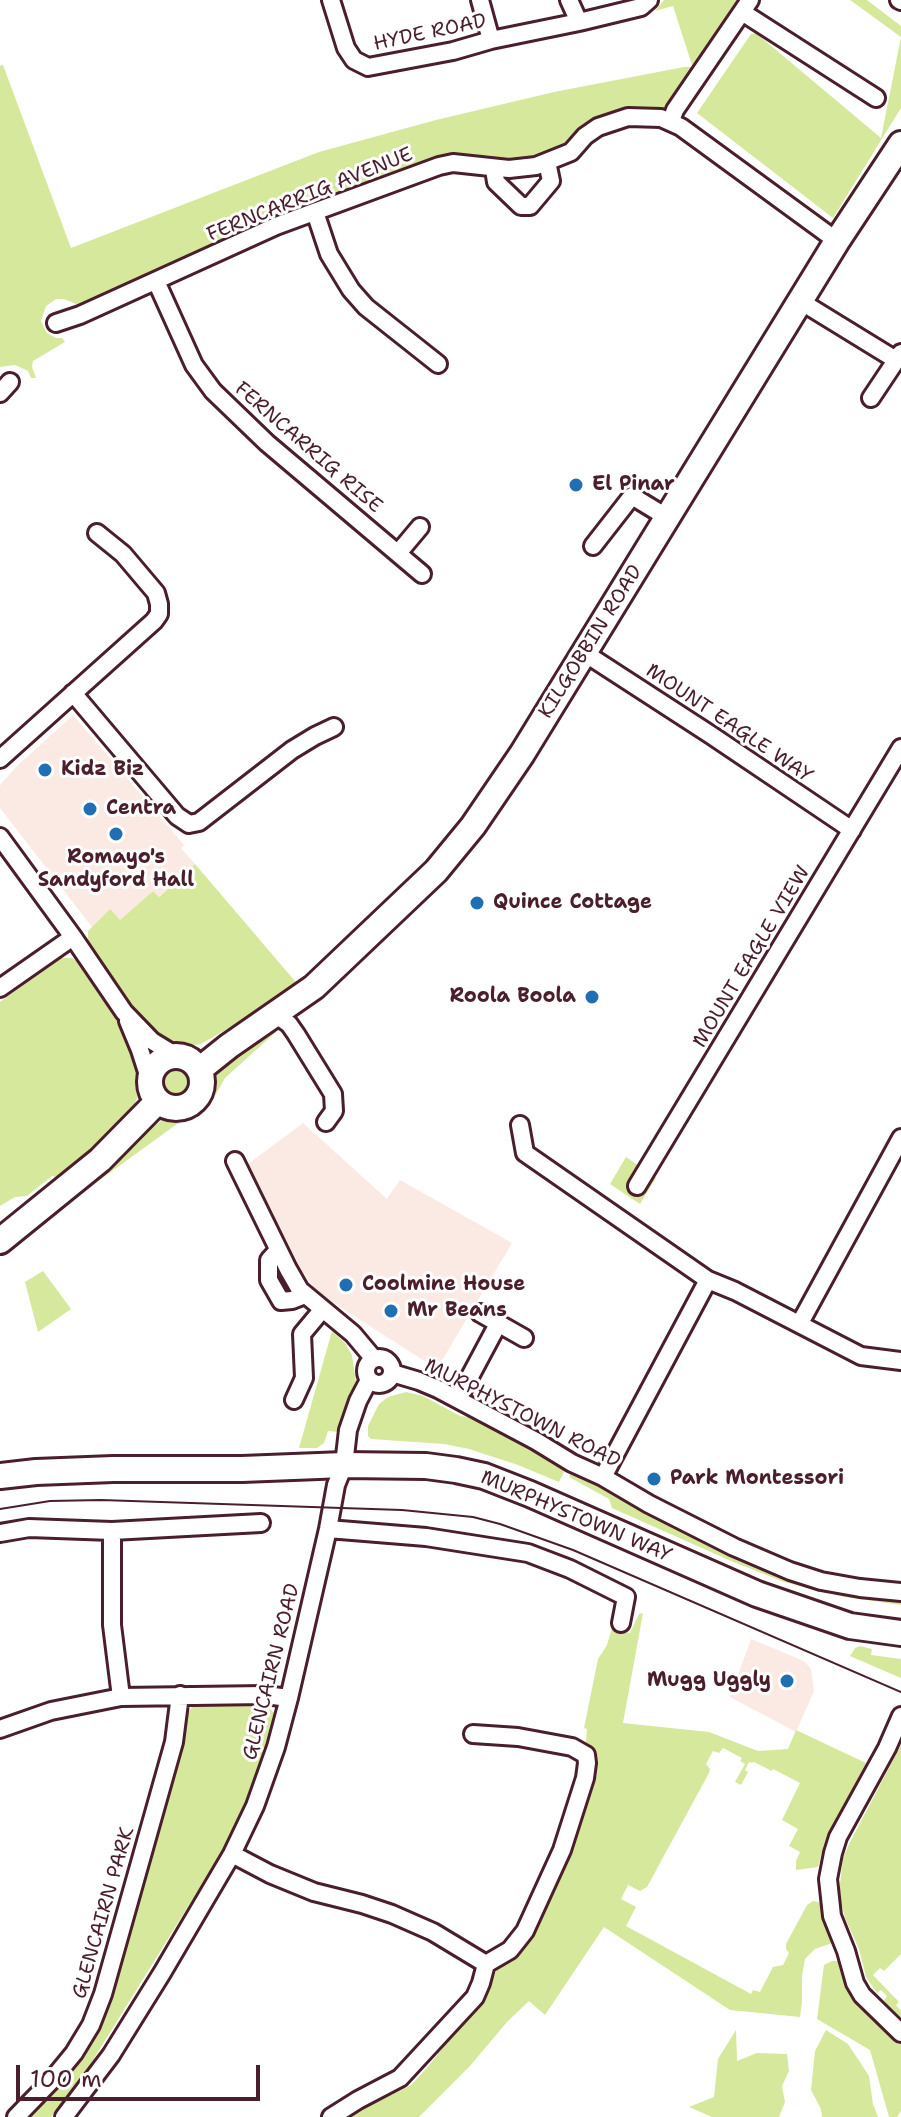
<!DOCTYPE html>
<style>
body{margin:0}
#map{position:relative;width:901px;height:2117px;overflow:hidden;background:#fff;font-family:"Shantell Sans",sans-serif}
canvas{display:block}
.scale{position:absolute;left:16px;top:2065px;width:244px;height:36px;box-sizing:border-box;border:4px solid #4a1f2b;border-top:0;padding-left:10px;font-size:24px;line-height:28px;white-space:nowrap;color:#4a1f2b;-webkit-text-stroke:6px #fff;paint-order:stroke}
</style>
<div id="map">
<canvas width="901" height="2117"></canvas>
<div class="scale">100 m</div>
</div>
<script>
const c = document.querySelector('canvas').getContext('2d');
c.lineJoin = 'round';
function fillPath(path, color) { c.fillStyle = color; c.fill(path, 'evenodd'); }
const shape = rows => new Path2D(rows.map(r => 'M' + r).join(''));
function stroke(path, color, width, dash) { c.strokeStyle = color; c.lineWidth = width; c.lineCap = dash ? 'butt' : 'round'; c.setLineDash(dash || []); c.stroke(path); }
function drawText(font, color, halo, rows, align = 'center') {
  c.font = font + ' "Shantell Sans",sans-serif'; c.lineWidth = 6; c.setLineDash([]); c.textBaseline = 'middle'; c.strokeStyle = halo; c.fillStyle = color; for (const [text, x, y, turn = 0] of rows) {
    c.save(); c.translate(x, y); c.rotate((+turn || 0) * Math.PI / 180); c.textAlign = isNaN(turn) ? turn : align; if (halo) c.strokeText(text, 0, 0); c.fillText(text, 0, 0); c.restore();
  }
}
fillPath(shape([
 [73,715,184,845,181,848,195,864,158,897,153,891,120,920,109,910,92,927,0,808,0,785,18,765],
 [303,1123,387,1199,400,1180,512,1243,437,1369,318,1293,302,1271,248,1164],
 [751,1639,797,1658,805,1662,811,1669,814,1691,796,1732,730,1697]
]), '#faeae3');
fillPath(shape([
 [664,0,746,0,673,102,666,107,660,109,635,107,607,113,579,128,559,148,531,158,500,160,452,154,440,156,353,190,275,217,84,305,76,304,64,299,56,299,46,306,41,321,47,333,56,338,62,338,65,342,33,361,32,367,36,378,31,378,28,371,15,365,0,367,0,66,3,65,71,248,319,152,436,120,554,92,684,67,691,67,692,65,673,6,655,11],
 [850,0,867,0,901,26,901,108,833,218,697,113,751,34,757,34,881,138,901,37],
 [195,864,300,987,201,1044,189,1046,168,1045,160,1041,132,1010,92,950,88,943,88,931,110,909,120,920,153,891,159,897],
 [61,958,72,958,78,962,134,1046,141,1070,140,1091,132,1110,94,1155,64,1179,52,1176,27,1196,15,1197,0,1206,0,1002],
 [272,1028,276,1032,225,1078,215,1096,214,1073,217,1068],
 '159 1082a17 17 0 1 1 34 0a17 17 0 1 1-34 0Z',
 [168,1119,181,1124,177,1124,75,1198,142,1135,161,1121],
 [626,1157,656,1178,640,1204,610,1184],
 [43,1271,71,1309,38,1332,25,1282],
 [332,1331,345,1343,352,1355,356,1382,352,1393,355,1395,347,1409,339,1432,328,1431,324,1443,317,1448,299,1448],
 [406,1392,423,1396,460,1416,475,1418,493,1425,566,1468,559,1482,518,1465,469,1449,444,1444,371,1439,368,1436,368,1426,379,1404,388,1397],
 [572,1471,656,1517,786,1578,845,1593,876,1599,901,1600,901,1605,845,1597,804,1587,784,1582,731,1561,612,1508,609,1499,569,1477],
 [643,1613,623,1723,709,1732,758,1751,788,1749,796,1730,866,1763,825,1841,818,1867,796,1870,796,1861,800,1852,789,1846,798,1829,782,1820,800,1783,773,1769,772,1771,754,1762,752,1763,749,1762,745,1770,748,1772,741,1785,735,1782,745,1764,740,1761,742,1758,723,1748,719,1753,713,1751,706,1764,710,1769,709,1773,647,1887,640,1891,628,1885,621,1899,636,1907,626,1926,751,1994,753,1990,760,1992,773,1967,783,1965,789,1953,786,1949,786,1944,807,1905,813,1901,822,1903,835,1942,815,1949,805,1959,802,1976,802,2002,800,2017,730,2010,604,1927,545,2015,529,2001,507,2022,470,2066,419,2117,346,2117,400,2091,411,2085,426,2069,485,1995,497,1969,511,1959,523,1947,536,1925,568,1858,597,1761,596,1751,586,1742,587,1729,584,1728,598,1659,607,1645,612,1628,630,1633,639,1614],
 [860,1646,872,1649,871,1655,901,1659,901,1678,850,1656,855,1648],
 [195,1703,264,1703,274,1713,275,1720,262,1765,223,1850,88,2068,51,2117,30,2117,76,2062,154,1839,181,1751,187,1714],
 [901,1745,901,1954,884,1971,880,1968,873,1975,899,2002,896,2005,901,2011,901,2018,884,2001,887,1996,881,1990,877,1993,866,1977,859,1949,845,1918,840,1897,840,1884,843,1858,849,1844],
 [832,1961,840,1961,862,2006,901,2043,901,2111,897,2117,889,2117,870,2050,817,2019,824,1965],
 [736,2030,737,2061,757,2053,787,2054,789,2071,782,2086,785,2102,779,2117,712,2117,689,2107,714,2097,718,2059],
 [826,2030,848,2044,869,2076,873,2104,878,2117,822,2117,821,2109,811,2090,815,2051]
]), '#d5e89c');
const street = shape([
 [331,0,346,48,354,60,368,67,453,51,491,40,579,22,641,7,649,0],
 [480,0,491,40],
 [569,0,579,22],
 [899,0,901,1],
 [742,12,876,98],
 [671,121,675,110,750,0],
 [494,169,496,182,521,206,530,206,551,181,547,162],
 [315,212,329,254,351,290,366,307,438,364],
 [156,281,194,365,213,391,267,443,422,574],
 [800,301,896,360],
 [56,323,80,315,276,226,439,166,453,163,509,169,536,166,571,152,585,136,598,127,628,117,661,118,681,127,837,241],
 [0,393,10,382],
 [871,398,901,353],
 [593,546,632,496,668,518],
 [399,552,420,527],
 [583,652,711,735,852,830],
 [73,693,177,816,189,824,199,822,292,750,315,736,334,727],
 [0,759,154,621,159,614,159,604,156,593,123,554,97,533],
 [0,837,73,937,124,1012,152,1041,175,1055],
 [0,988,73,937],
 [276,1015,289,1024,296,1034,333,1094,334,1111,326,1122],
 [128,1021,140,1050,150,1081],
 [520,1125,525,1153,708,1280,735,1291,861,1356,901,1361],
 [235,1161,288,1269,300,1290,353,1334,374,1359],
 [637,1186,901,748],
 [278,1250,269,1260,269,1280,281,1301,292,1300,305,1295],
 [480,1313,524,1338],
 [800,1323,901,1138],
 '366 1371a13 13 0 1 1 26 0a13 13 0 1 1-26 0Z',
 [392,1373,419,1381,438,1389,536,1441,572,1463,603,1477,649,1504,734,1547,790,1571,821,1581,860,1588,901,1592],
 [458,1399,498,1324],
 [294,1400,304,1378,302,1334,322,1310],
 [603,1477,708,1280],
 [328,1529,426,1537,528,1553,570,1569,626,1597,621,1623],
 [112,1531,112,1625,121,1697],
 [0,1533,29,1528,112,1531,261,1523],
 [901,1716,887,1748,838,1837,833,1853,828,1879,832,1916,846,1951,855,1983,862,1995,901,2033],
 [0,1729,51,1711,121,1697,265,1695,289,1698],
 [473,1734,518,1737,572,1747,586,1755,587,1763,585,1778,562,1850,525,1931,510,1950,486,1964],
 [232,1854,270,1874,314,1892,362,1904,392,1914,433,1932,486,1964],
 [16,2117,51,2081,74,2053,91,2025,103,1994,174,1742,180,1695],
 [64,2117,111,2055,162,1973,232,1854,255,1806,276,1747,289,1698,328,1529,336,1485,344,1465,348,1430,358,1401,369,1380],
 [331,2117,358,2100,400,2078,475,1997,481,1983,486,1964]
]);
const secondary = shape([
 '150 1082a26 26 0 1 1 52 0a26 26 0 1 1-52 0Z',
 [199,1070,229,1046,314,987,436,871,473,826,522,754,837,241,901,144],
 [0,1241,100,1160,158,1101],
 [0,1476,36,1472,113,1469,242,1469,344,1465,426,1466,456,1470,484,1476,530,1494,757,1594,850,1626,901,1633]
]);
stroke(street, '#4a1f2b', 22);
stroke(secondary, '#4a1f2b', 30);
stroke(street, '#fff', 16);
stroke(secondary, '#fff', 24);
stroke(shape([
 [0,1509,50,1501,101,1500,402,1510,473,1517,500,1524,573,1550,901,1692]
]), '#4a1f2b', 2);
for (const [x, y, r, color] of [
 [576,485,8,"#1f6fb2"],
 [45,770,8,"#1f6fb2"],
 [90,809,8,"#1f6fb2"],
 [116,834,8,"#1f6fb2"],
 [477,903,8,"#1f6fb2"],
 [592,997,8,"#1f6fb2"],
 [346,1285,8,"#1f6fb2"],
 [391,1311,8,"#1f6fb2"],
 [654,1479,8,"#1f6fb2"],
 [787,1681,8,"#1f6fb2"]
]) { const dot = new Path2D(); dot.arc(x, y, r, 0, 2 * Math.PI); c.fillStyle = color; c.fill(dot); stroke(dot, '#fff', 3); }
drawText('20px', '#4a1f2b', '#fff', [
 ["HYDE ROAD",430,33,-12],
 ["FERNCARRIG AVENUE",310,195,-22],
 ["FERNCARRIG RISE",308,448,41],
 ["KILGOBBIN ROAD",591,642,-58],
 ["MOUNT EAGLE WAY",729,724,34],
 ["MOUNT EAGLE VIEW",752,957,-59],
 ["MURPHYSTOWN ROAD",522,1414,27],
 ["MURPHYSTOWN WAY",576,1517,23],
 ["GLENCAIRN ROAD",272,1672,-76],
 ["GLENCAIRN PARK",104,1913,-74]
]);
drawText('bold 20px', '#4a1f2b', '#fff', [
 ["El Pinar",592,485],
 ["Kidz Biz",61,770],
 ["Centra",106,809],
 ["Romayo's",116,858,"center"],
 ["Sandyford Hall",116,881,"center"],
 ["Quince Cottage",493,903],
 ["Roola Boola",576,997,"right"],
 ["Coolmine House",362,1285],
 ["Mr Beans",407,1311],
 ["Park Montessori",670,1479],
 ["Mugg Uggly",771,1681,"right"]
], 'left');
</script>
